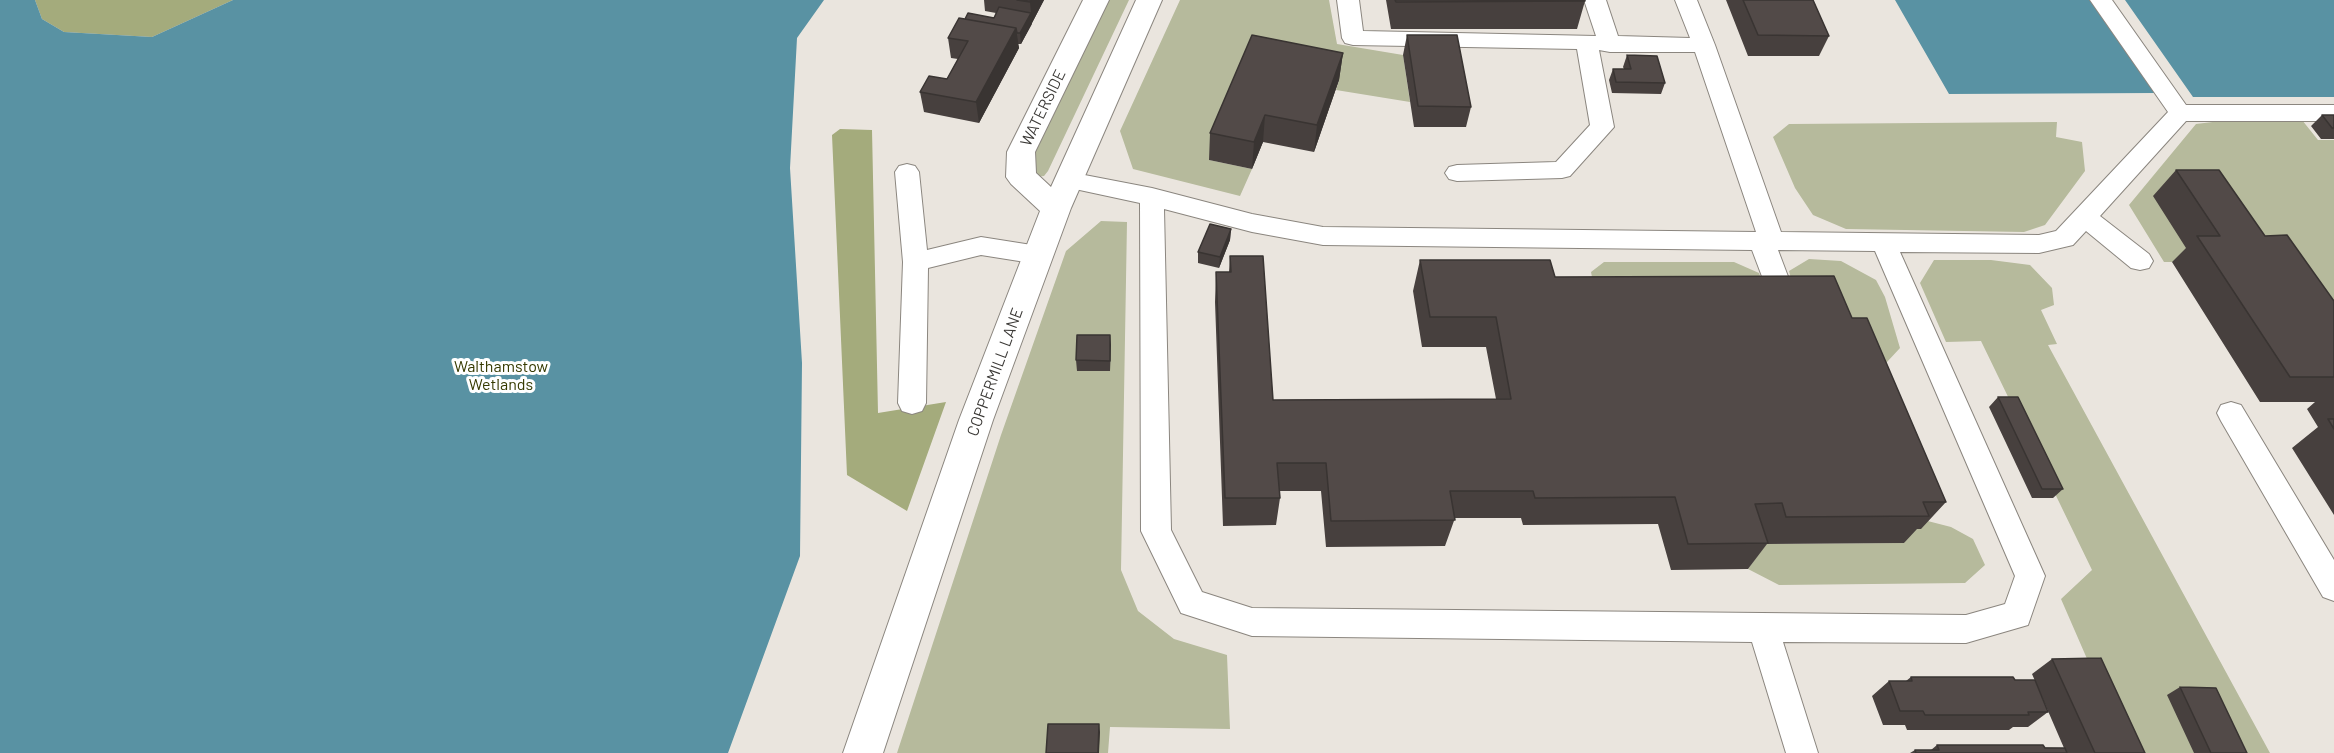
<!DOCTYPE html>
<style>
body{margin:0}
canvas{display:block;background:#eae5de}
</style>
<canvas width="2334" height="753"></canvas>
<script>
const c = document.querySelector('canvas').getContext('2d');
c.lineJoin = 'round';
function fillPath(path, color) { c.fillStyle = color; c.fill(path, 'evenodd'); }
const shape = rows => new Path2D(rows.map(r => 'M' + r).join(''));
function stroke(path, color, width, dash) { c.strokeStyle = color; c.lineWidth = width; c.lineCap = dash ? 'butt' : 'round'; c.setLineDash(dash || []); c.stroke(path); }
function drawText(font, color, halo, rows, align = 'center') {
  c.font = font + ' Barlow,sans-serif'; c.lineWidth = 6; c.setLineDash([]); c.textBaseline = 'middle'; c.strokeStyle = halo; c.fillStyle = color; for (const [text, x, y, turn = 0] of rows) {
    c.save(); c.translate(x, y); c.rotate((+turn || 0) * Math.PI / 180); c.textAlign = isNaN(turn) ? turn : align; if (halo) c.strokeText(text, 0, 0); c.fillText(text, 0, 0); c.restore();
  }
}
fillPath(shape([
 [1109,0,1129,0,1048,171,1044,176,1036,177,1028,167],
 [1180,0,1329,0,1337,44,1403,55,1410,102,1336,90,1339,80,1209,160,1252,169,1240,196,1133,169,1120,131],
 [2229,120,2302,120,2318,140,2334,140,2334,332,2195,262,2164,262,2129,205,2196,124],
 [2057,122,2056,137,2082,142,2085,171,2045,225,2024,232,1846,229,1813,215,1795,188,1773,137,1789,124],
 [1101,221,1127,222,1121,570,1138,611,1174,639,1227,655,1230,729,1110,727,1108,753,897,753,1001,435,1066,251],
 [1809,259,1841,261,1876,280,1885,297,1900,348,1887,362,1876,367,1795,294,1789,271],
 [1934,260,1991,260,2030,265,2052,288,2054,305,2041,310,2057,344,2048,345,2270,753,2128,753,2061,599,2092,570,1981,341,1946,342,1920,283],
 [1604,262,1734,262,1759,273,1768,299,1596,298,1591,272],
 [1916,518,1951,527,1973,539,1985,565,1965,583,1779,585,1748,569,1766,544,1904,543]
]), '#b6ba9c');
fillPath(shape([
 [35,0,233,0,152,37,64,32,42,19],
 [840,129,872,130,878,413,946,402,907,511,847,475,832,135]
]), '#a4ab7c');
fillPath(shape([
 [0,0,35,0,42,19,64,32,152,37,233,0,824,0,797,38,790,168,802,363,800,556,728,753,0,753],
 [1895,0,2090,0,2156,93,1949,94],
 [2125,0,2334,0,2334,97,2193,97]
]), '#5992a3');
const lane = shape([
 [1337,0,1359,0,1363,31,1596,36,1584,0,1606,0,1618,36,1690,38,1675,0,1697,0,1715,45,1781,232,2039,235,2056,231,2168,112,2090,0,2112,0,2186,105,2334,105,2334,121,2186,121,2100,216,2149,254,2153,261,2149,268,2140,270,2131,268,2086,231,2073,245,2039,253,1900,252,2045,576,2028,625,1966,643,1783,642,1818,753,1786,753,1752,642,1252,636,1181,613,1141,531,1140,203,1061,186,1057,180,1061,174,1069,172,1152,188,1252,214,1323,227,1756,232,1695,52,1610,52,1599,50,1614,127,1570,176,1562,178,1457,181,1449,179,1445,173,1449,167,1457,165,1556,162,1590,125,1577,49,1353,45,1345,43,1342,38,1337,0],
 [1164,209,1252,232,1323,245,1752,250,1772,303,1776,310,1785,313,1794,310,1798,303,1778,250,1875,251,2015,576,2005,604,1966,615,1252,608,1202,592,1171,530,1164,209],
 [907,164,915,166,919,172,927,250,981,237,1038,246,1047,248,1051,255,1047,262,1038,264,981,255,928,268,926,403,922,411,912,414,902,411,898,403,903,262,895,172,899,166,907,164],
 [2231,402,2241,405,2334,560,2334,601,2323,597,2221,421,2217,413,2221,405,2231,402]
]);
const street = shape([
 [1083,0,1109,0,1035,152,1036,173,1051,187,1136,0,1162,0,1071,208,993,420,883,753,843,753,959,420,1040,211,1011,184,1006,177,1007,152,1083,0]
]);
stroke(lane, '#8b867f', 2);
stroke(street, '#8b867f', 2);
fillPath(lane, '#fff');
fillPath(street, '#fff');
fillPath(shape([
 [984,0,1044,0,1021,44,1018,44,1019,48,979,123,924,112,920,92,947,79,958,59,951,58,948,38,965,19,994,18,996,13,985,11],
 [1386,0,1585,0,1585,1,1577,29,1391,29],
 [1726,0,1813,0,1829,36,1819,56,1748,56],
 [1407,35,1471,107,1466,127,1414,127,1403,55],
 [1343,53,1339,80,1314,152,1263,142,1252,169,1209,160,1210,133],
 [1627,55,1665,83,1661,94,1612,93,1609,80,1613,69,1624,69,1623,67],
 [2322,115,2334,115,2334,139,2321,139,2311,126],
 [2176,170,2265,236,2334,301,2334,515,2292,448,2318,427,2307,409,2315,402,2260,402,2172,262,2186,248,2153,196],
 [1231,229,1230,240,1219,268,1198,263,1198,252],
 [1230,256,1273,400,1496,399,1486,347,1422,347,1413,291,1420,260,1555,277,1852,318,1946,502,1921,529,1917,529,1904,543,1767,544,1748,569,1671,570,1658,524,1523,525,1521,518,1455,518,1445,546,1326,547,1321,491,1279,491,1280,498,1276,525,1223,526,1215,302,1216,272,1229,272],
 [1110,335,1110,371,1077,371,1076,360],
 [1998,397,2063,489,2053,498,2032,498,1989,407],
 [2052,659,2145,753,1910,753,1915,750,1931,750,1937,745,2064,748,2032,674],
 [1911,677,2015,680,2048,712,2028,727,2013,727,2009,730,1907,730,1905,725,1883,725,1872,696,1889,681,1906,681],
 [2180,687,2247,753,2194,753,2167,695]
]), '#47403e');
fillPath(shape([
 [1031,0,1044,0,1032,23,1030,2],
 [1031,13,1032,24,1021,44,1020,33],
 [1016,28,1019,48,979,123,976,102],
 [1343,53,1339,80,1314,152,1317,125],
 [1265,115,1263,142,1252,169,1254,142],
 [1231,229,1230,240,1219,268,1220,257],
 [1110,335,1111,345,1110,371],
 [1099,724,1100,732,1099,753,1098,753]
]), '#393432');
const building = shape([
 [1017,0,1031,0,1030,2,1017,0],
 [1395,0,1585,0,1585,1,1396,2,1395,0],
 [1743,0,1813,0,1829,36,1758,35,1743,0],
 [999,7,1031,13,1020,33,1017,33,1016,28,965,19,968,13,994,18,999,7],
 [959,18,1016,28,976,102,920,92,929,76,947,79,968,41,948,38,959,18],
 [1252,35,1343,53,1317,125,1265,115,1254,142,1210,133,1252,35],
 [1407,35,1457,35,1471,107,1418,106,1407,35],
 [1627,55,1657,56,1665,83,1616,82,1613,69,1631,69,1627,55],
 [2322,115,2334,115,2334,128,2332,128,2322,115],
 [2176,170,2219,170,2265,236,2287,235,2334,301,2334,377,2290,377,2197,236,2220,236,2176,170],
 [1210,224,1231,229,1220,257,1198,252,1210,224],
 [1230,256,1263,256,1273,400,1511,399,1496,317,1430,317,1420,260,1550,260,1555,277,1834,276,1852,318,1867,318,1946,502,1923,502,1929,516,1786,517,1782,503,1755,504,1768,543,1688,544,1675,497,1535,498,1533,491,1450,491,1455,520,1331,521,1326,463,1277,463,1280,498,1225,498,1216,272,1231,272,1230,256],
 [1077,335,1110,335,1110,361,1076,360,1077,335],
 [1998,397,2018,397,2063,489,2042,489,1998,397],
 [2328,419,2334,419,2334,429,2328,419],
 [2101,658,2145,753,2095,753,2052,659,2101,658],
 [1911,677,2013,677,2015,680,2035,680,2048,712,2028,712,2029,715,1925,715,1923,711,1900,711,1889,681,1912,681,1911,677],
 [2180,687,2216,688,2247,753,2211,753,2180,687],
 [1048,724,1099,724,1098,753,1046,753,1048,724],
 [1937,745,2043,745,2045,748,2065,748,2067,753,1916,753,1915,750,1939,750,1937,745]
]);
fillPath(building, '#524a48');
stroke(building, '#393432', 1.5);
drawText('16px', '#3b3936', '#fff', [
 ["WATERSIDE",1043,108,-64],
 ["COPPERMILL LANE",995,372,-70]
]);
drawText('16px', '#363a00', '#fff', [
 ["Walthamstow",501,367],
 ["Wetlands",501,385]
]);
</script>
